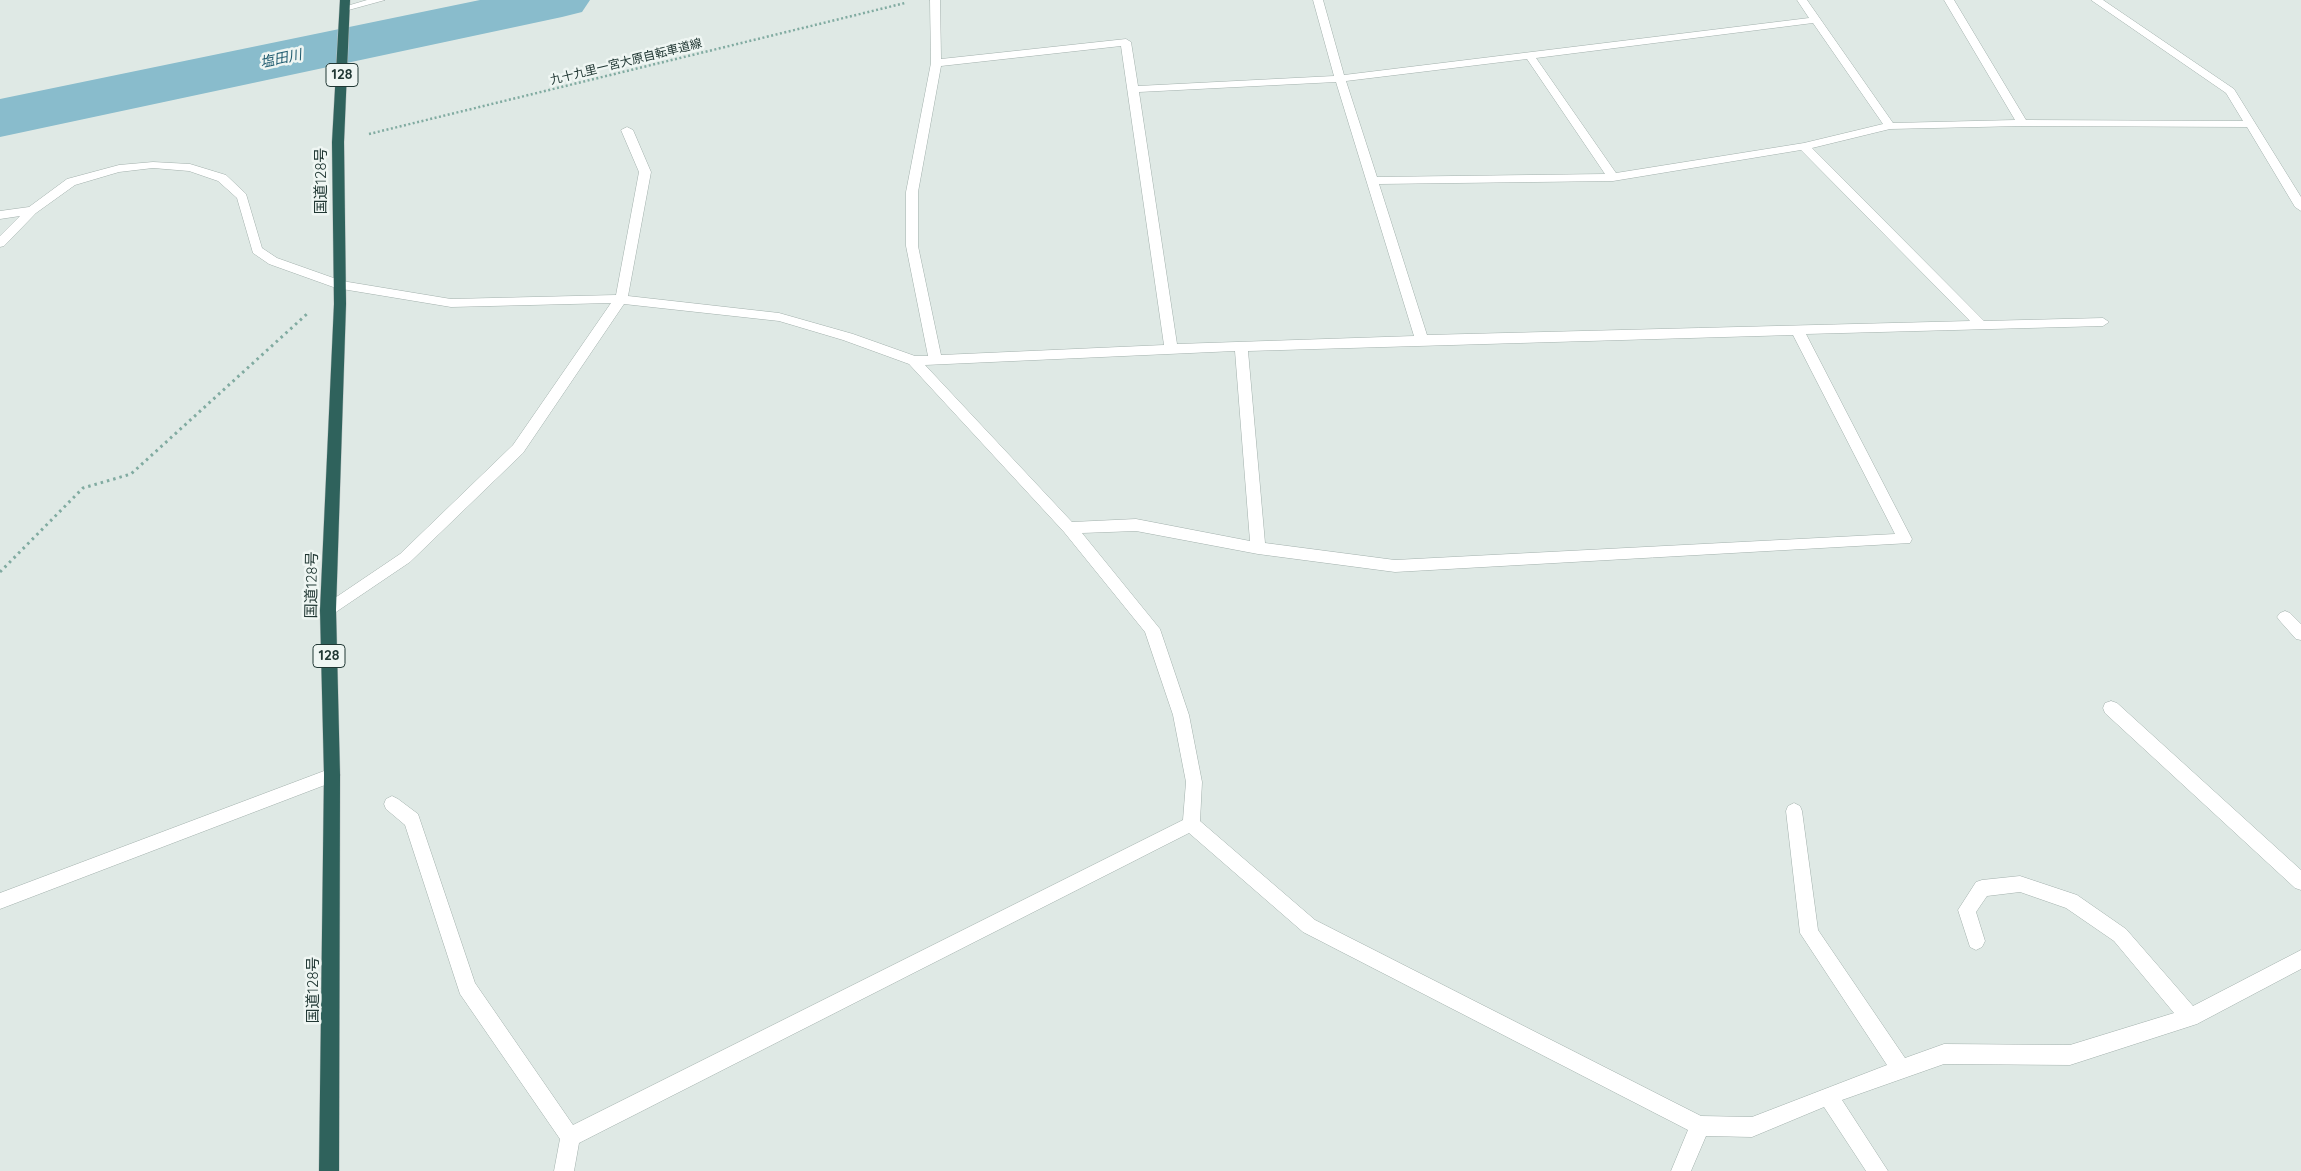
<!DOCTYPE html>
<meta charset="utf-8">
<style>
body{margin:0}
canvas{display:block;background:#dfe9e5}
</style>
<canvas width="2301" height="1171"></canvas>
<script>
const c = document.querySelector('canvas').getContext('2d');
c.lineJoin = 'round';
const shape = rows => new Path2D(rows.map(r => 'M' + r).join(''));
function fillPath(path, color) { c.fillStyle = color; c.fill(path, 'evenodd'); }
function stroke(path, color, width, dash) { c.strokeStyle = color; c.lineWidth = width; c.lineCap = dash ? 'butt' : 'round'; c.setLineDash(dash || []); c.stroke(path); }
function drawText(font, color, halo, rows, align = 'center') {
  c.font = font + ' Quicksand,"Noto Sans JP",sans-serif'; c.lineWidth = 5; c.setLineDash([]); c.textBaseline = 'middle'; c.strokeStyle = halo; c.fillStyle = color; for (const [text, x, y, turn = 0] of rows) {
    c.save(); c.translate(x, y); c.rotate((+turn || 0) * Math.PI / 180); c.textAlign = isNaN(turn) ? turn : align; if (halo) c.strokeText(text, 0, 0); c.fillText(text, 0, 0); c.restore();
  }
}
fillPath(shape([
 [480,0,590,0,582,12,562,17,0,137,0,99,480,0]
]), '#89bccc');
const minor = shape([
 [367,0,385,0,345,11,340,8,367,0],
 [930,0,940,0,941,59,1126,39,1131,42,1138,86,1334,76,1313,0,1323,0,1344,75,1809,18,1797,0,1807,0,1893,123,2015,120,1944,0,1954,0,2026,120,2243,121,2226,93,2091,0,2103,0,2234,89,2301,197,2301,211,2295,207,2247,127,2022,126,1890,129,1812,148,1984,321,2103,318,2109,322,2103,326,1806,334,1912,539,1910,543,1395,572,1258,554,1136,531,1082,533,1160,629,1189,715,1202,782,1200,821,1315,920,1701,1116,1752,1117,1887,1065,1800,933,1786,811,1788,806,1794,803,1800,806,1802,811,1818,930,1905,1058,1944,1044,2070,1045,2174,1013,2114,941,2066,908,2020,892,1987,896,1976,912,1985,941,1982,947,1976,950,1970,947,1958,910,1976,882,1982,880,2020,876,2077,895,2126,929,2193,1006,2301,950,2301,969,2197,1024,2070,1065,1944,1064,1842,1100,1888,1171,1866,1171,1824,1107,1752,1137,1706,1136,1691,1171,1671,1171,1688,1130,1303,932,1189,833,579,1143,574,1171,554,1171,560,1139,460,994,405,825,386,809,384,804,386,799,392,796,398,799,418,814,475,983,573,1125,1183,820,1186,782,1173,715,1145,632,1064,532,909,364,843,340,779,321,624,304,523,453,410,562,333,614,328,616,323,614,320,610,323,606,400,554,513,445,611,303,451,307,336,288,269,264,253,253,237,198,218,181,189,171,153,168,119,172,75,185,36,213,4,246,0,247,0,236,20,216,0,219,0,211,29,207,67,179,119,165,153,162,190,164,226,175,246,194,262,248,277,258,342,281,451,299,616,295,639,172,621,130,627,127,633,130,651,172,628,296,779,313,853,334,915,356,928,356,906,246,906,192,931,63,930,0],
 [1813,23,1883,124,1804,143,1616,173,1536,58,1813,23],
 [1121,46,1164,345,941,355,918,246,918,192,941,66,1121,46],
 [1527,59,1605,174,1377,177,1346,81,1527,59],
 [1336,82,1414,336,1177,344,1139,92,1336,82],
 [1801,150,1970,321,1427,335,1379,184,1613,181,1801,150],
 [1793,335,1895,534,1395,560,1265,543,1248,351,1793,335],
 [1235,351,1250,541,1136,519,1072,522,925,365,1235,351],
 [2285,611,2290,613,2301,624,2301,640,2296,639,2280,621,2277,617,2280,613,2285,611],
 [2111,701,2117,703,2301,870,2301,890,2295,888,2105,713,2103,708,2105,703,2111,701],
 [332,768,338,770,340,775,338,780,0,909,0,893,332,768]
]);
const highway = shape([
 [340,0,350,0,344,142,346,304,336,610,340,775,339,1171,319,1171,324,775,320,610,334,304,332,142,340,0]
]);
stroke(minor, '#a2b0ac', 1);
stroke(highway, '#bcc3c2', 1);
stroke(shape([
 [369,134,905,3]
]), '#81aba1', 2.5, [2, 2.5]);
stroke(shape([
 [0,572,83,488,131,474,308,313]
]), '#81aba1', 3, [2.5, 4]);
fillPath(minor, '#fff');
fillPath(highway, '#2f625c');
drawText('12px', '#213834', '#eff6f3', [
 ["九十九里一宮大原自転車道線",626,62,-14]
]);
drawText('italic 14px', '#1f5b6f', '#eff6f3', [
 ["塩田川",281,59,-12]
]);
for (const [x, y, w] of [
 [342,75,32],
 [329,656,32]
]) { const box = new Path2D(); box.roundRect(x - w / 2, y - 11.5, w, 23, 4); c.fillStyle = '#eff6f3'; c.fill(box); stroke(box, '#213834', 1); }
drawText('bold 14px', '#213834', null, [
 ["128",342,75],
 ["128",329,656]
]);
drawText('15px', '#213834', '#eff6f3', [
 ["国道128号",321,181,-90],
 ["国道128号",312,585,-89],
 ["国道128号",313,990,-90]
]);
</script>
